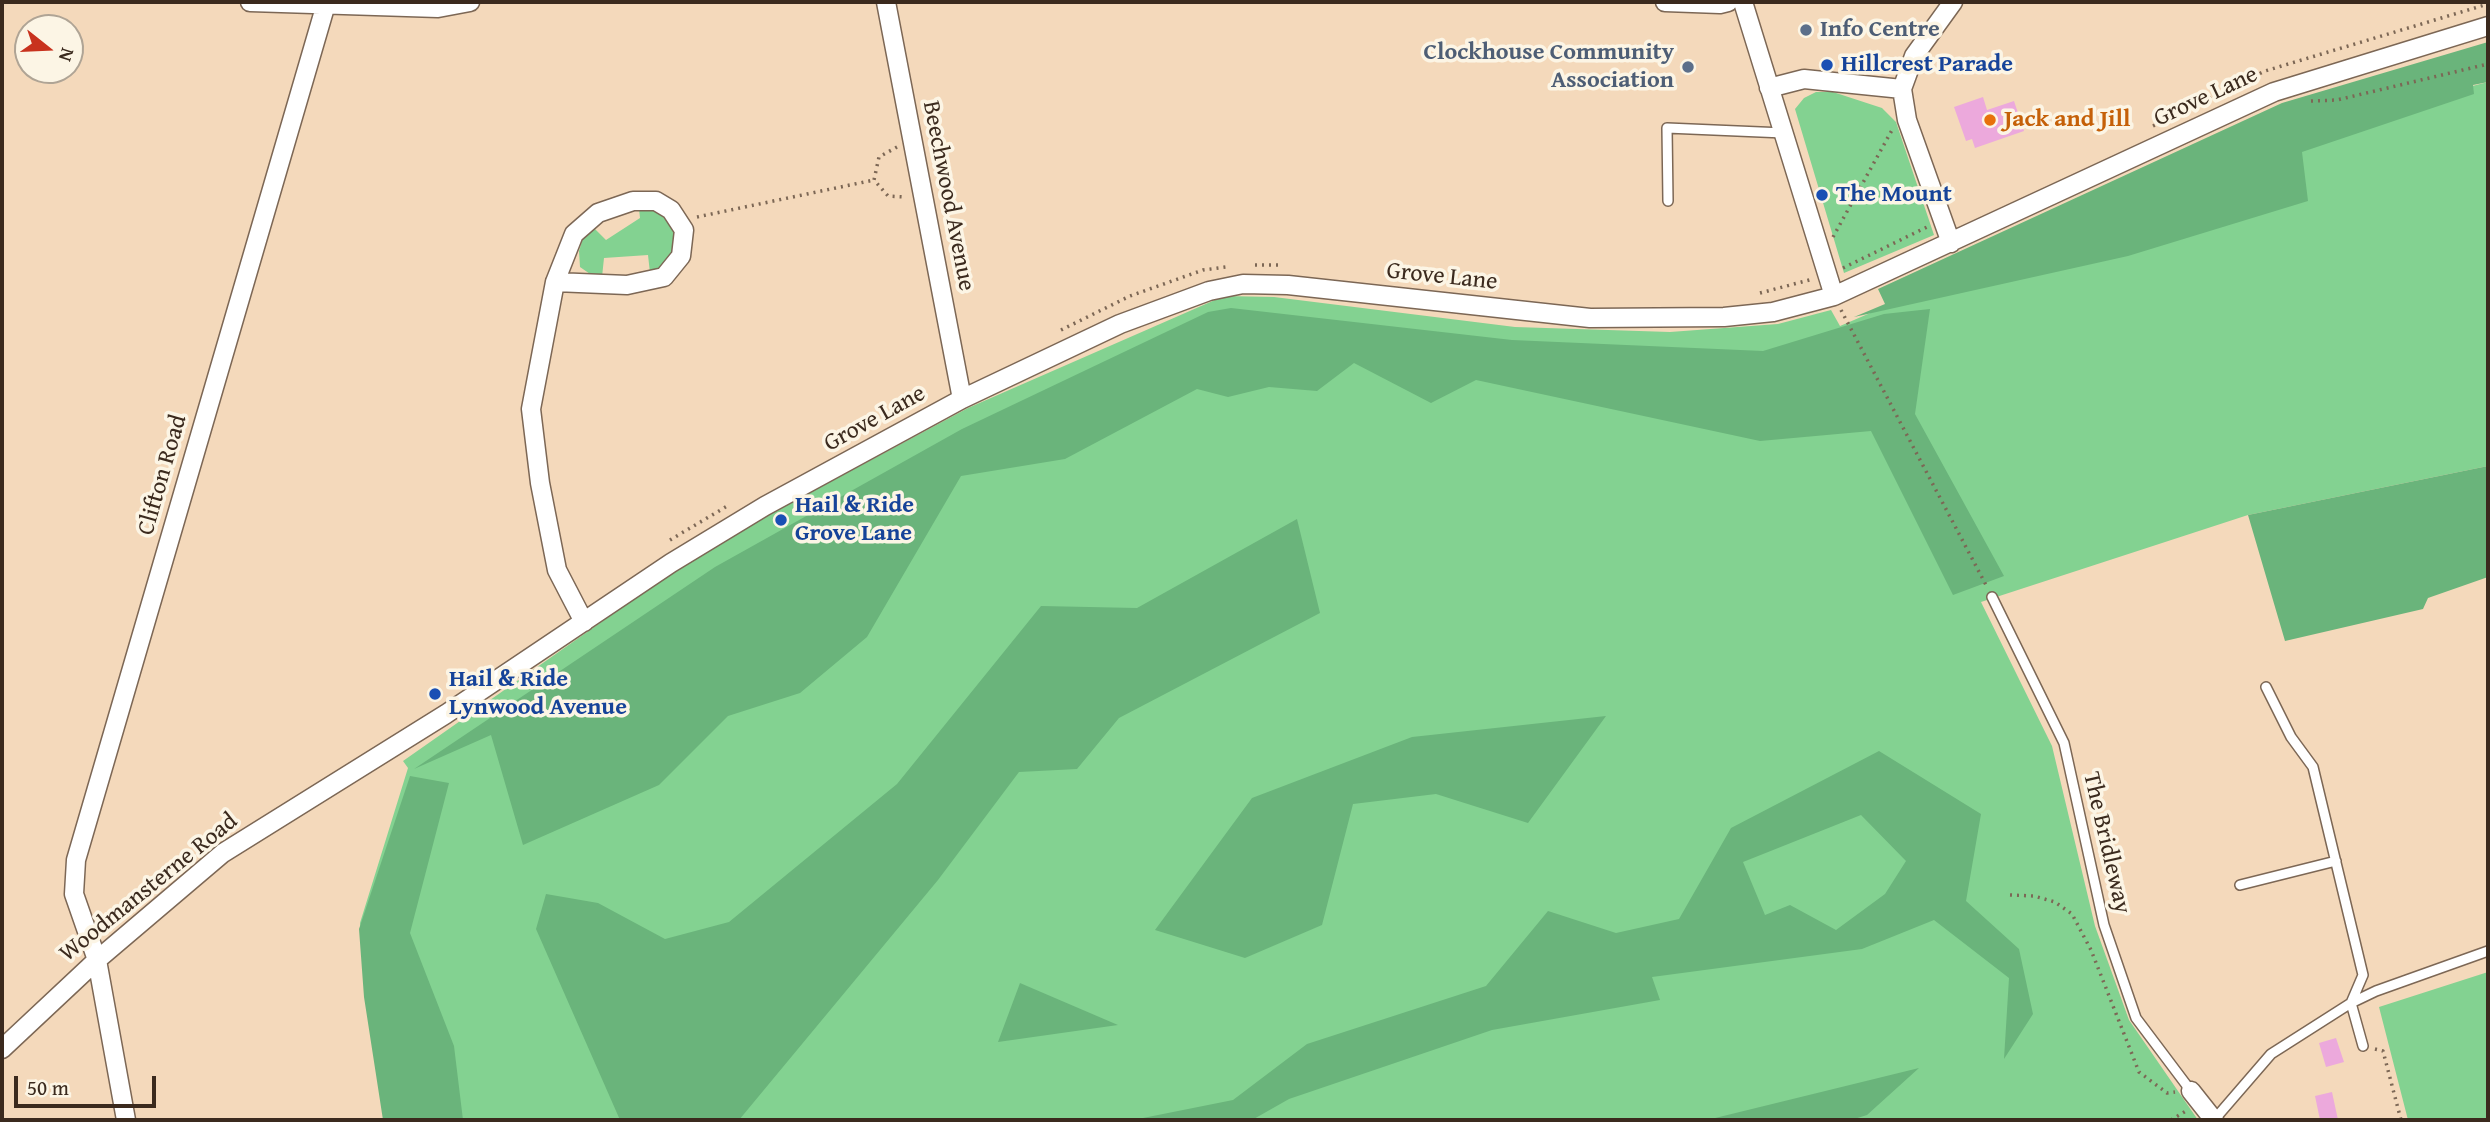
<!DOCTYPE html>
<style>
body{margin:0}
#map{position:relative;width:2490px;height:1122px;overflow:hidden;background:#f4d9bb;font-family:"Gentium Book Plus",serif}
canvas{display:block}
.frame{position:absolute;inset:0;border:4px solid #3b2a1e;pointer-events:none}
.north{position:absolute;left:14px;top:14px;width:70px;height:70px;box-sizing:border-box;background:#fcf5e5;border:2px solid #afa495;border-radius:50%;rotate:108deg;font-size:19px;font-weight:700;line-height:28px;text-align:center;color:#3b2a1e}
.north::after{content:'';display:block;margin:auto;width:24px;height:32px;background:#c8321e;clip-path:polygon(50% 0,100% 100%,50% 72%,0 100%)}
.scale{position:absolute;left:14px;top:1076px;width:142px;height:32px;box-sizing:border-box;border:4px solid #3b2a1e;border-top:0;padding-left:9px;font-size:21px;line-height:24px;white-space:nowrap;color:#3b2a1e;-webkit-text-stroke:5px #fcf5e5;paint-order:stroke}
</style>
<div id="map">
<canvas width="2490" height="1122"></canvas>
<div class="frame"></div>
<div class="north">N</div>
<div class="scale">50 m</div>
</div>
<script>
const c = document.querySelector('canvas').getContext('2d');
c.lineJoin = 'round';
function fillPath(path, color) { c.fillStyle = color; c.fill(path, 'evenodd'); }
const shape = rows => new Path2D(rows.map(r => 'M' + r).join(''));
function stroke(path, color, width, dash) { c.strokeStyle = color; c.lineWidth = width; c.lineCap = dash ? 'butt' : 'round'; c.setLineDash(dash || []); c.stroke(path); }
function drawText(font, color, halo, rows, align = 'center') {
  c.font = font + ' "Gentium Book Plus",serif'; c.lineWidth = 7; c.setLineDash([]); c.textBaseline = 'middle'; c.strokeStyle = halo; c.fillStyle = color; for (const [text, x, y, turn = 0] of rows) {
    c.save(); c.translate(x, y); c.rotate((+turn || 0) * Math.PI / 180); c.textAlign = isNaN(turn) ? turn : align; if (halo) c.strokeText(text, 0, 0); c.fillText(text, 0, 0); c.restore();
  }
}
fillPath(shape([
 [2488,82,2488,466,2248,515,1981,602,2052,746,2095,926,2129,1020,2198,1120,386,1120,360,923,408,768,403,761,707,548,968,408,1224,296,1274,297,1515,327,1670,332,1778,324,1831,310,1840,326,2293,132],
 [1816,92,1833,92,1882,108,1896,122,1934,235,1844,273,1795,109,1804,98],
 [639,209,656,210,669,221,675,237,673,253,665,265,650,273,648,255,604,258,602,277,593,276,580,267,579,251,584,235,593,227,606,240,640,218],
 [2488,972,2488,1120,2408,1120,2379,1007]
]), '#83d291');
fillPath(shape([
 [2488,42,2488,82,2473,85,2474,94,2302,152,2308,201,2128,256,1854,317,1885,304,1878,289,2282,103],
 [1231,308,1512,340,1763,351,1884,314,1930,309,1915,414,2004,576,1953,595,1871,431,1760,441,1476,380,1431,403,1354,363,1317,391,1269,387,1228,397,1197,389,1065,459,961,476,867,637,800,693,728,716,659,785,523,845,491,735,414,769,715,567,962,429,1208,312],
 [2488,466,2488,577,2428,598,2423,609,2285,641,2248,515],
 [1297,519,1320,613,1119,718,1077,769,1019,772,938,880,739,1120,620,1120,536,929,546,894,598,903,665,939,729,922,897,784,1041,606,1137,608],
 [1606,716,1528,823,1436,794,1353,804,1322,925,1245,958,1155,930,1252,798,1412,737],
 [1879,751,1981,814,1966,901,2019,949,2033,1014,2004,1059,2009,978,1934,920,1862,949,1652,977,1660,1000,1492,1030,1289,1099,1252,1120,1133,1120,1233,1100,1307,1044,1486,986,1548,911,1616,933,1679,919,1731,828],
 [1861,815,1906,861,1885,894,1836,930,1790,905,1765,915,1743,862],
 [410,776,449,783,410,933,454,1046,463,1120,383,1120,364,997,359,929],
 [1020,983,1118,1025,998,1042],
 [1919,1068,1867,1115,1851,1120,1707,1120]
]), '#6ab47b');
fillPath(shape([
 [1983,97,1987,110,2014,101,2024,131,1975,148,1972,139,1966,141,1954,107],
 [2336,1038,2344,1062,2326,1067,2319,1043],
 [2332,1092,2338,1120,2320,1120,2315,1096]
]), '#eca9dc');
const service = shape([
 [1668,201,1667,128,1784,133],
 [1992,597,2064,743,2104,925,2136,1018,2191,1091],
 [2266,687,2291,737,2313,767,2363,975,2351,1003,2363,1046],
 [2240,885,2336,861],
 [2214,1120,2271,1054,2351,1003,2376,991,2488,951]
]);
const minor = shape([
 [250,2,438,8,470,2],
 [886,2,962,399],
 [1665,2,1720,4,1728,2],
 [1743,2,1834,296],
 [1769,88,1804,79,1902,89],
 [1951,243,1907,120,1902,89,1914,56,1953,2],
 [555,282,627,285,664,277,681,256,684,230,671,210,656,201,633,201,598,213,574,234,555,282,531,409,540,483,557,570,584,622],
 [2,1049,97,960,223,853,446,714,671,563,765,506,962,399,1120,324,1209,291,1243,284,1288,285,1590,318,1724,317,1773,312,1834,296,2274,92,2488,26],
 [2191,1091,2214,1120],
 [126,1120,97,960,74,894,76,860,326,4]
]);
stroke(service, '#7c6755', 12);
stroke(minor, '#7c6755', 21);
stroke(shape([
 [2311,101,2337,100,2488,64],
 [2153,126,2265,71,2488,4],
 [897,147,879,157,874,180,888,196,905,197],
 [697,217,874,180],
 [1833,237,1892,130],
 [1255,265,1282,265],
 [1843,268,1927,227],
 [1760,293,1813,279],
 [1841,310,1986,585],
 [1061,330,1130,296,1203,270,1226,267],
 [670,540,729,505],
 [2010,895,2034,896,2055,902,2072,914,2091,950,2139,1072,2167,1093,2175,1092],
 [2375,1049,2383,1051,2401,1120],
 [2171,1120,2186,1111]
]), '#7c6755', 3.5, [2, 5]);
stroke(service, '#fff', 9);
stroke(minor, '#fff', 18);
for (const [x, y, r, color] of [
 [1806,30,7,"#5c6f8a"],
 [1827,65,7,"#1a4fb4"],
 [1688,67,7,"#5c6f8a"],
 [1990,120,7,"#e8710a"],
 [1822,195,7,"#1a4fb4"],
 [781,520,7,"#1a4fb4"],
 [435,694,7,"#1a4fb4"]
]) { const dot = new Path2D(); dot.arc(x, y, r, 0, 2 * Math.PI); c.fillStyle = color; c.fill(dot); stroke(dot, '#fcf5e5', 2.5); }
drawText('bold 24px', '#4e5e75', '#fcf5e5', [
 ["Info Centre",1820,30],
 ["Clockhouse Community",1674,53,"right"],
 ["Association",1674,81,"right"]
], 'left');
drawText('bold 24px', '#164399', '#fcf5e5', [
 ["Hillcrest Parade",1841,65],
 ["The Mount",1836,195],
 ["Hail & Ride",795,506],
 ["Grove Lane",795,534],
 ["Hail & Ride",449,680],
 ["Lynwood Avenue",449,708]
], 'left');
drawText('24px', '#3b2a1e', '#fcf5e5', [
 ["Grove Lane",2206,97,-25],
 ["Beechwood Avenue",948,196,79],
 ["Grove Lane",1442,277,6],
 ["Grove Lane",875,419,-29],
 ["Clifton Road",163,475,-74],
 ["The Bridleway",2106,843,77],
 ["Woodmansterne Road",149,888,-39]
]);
drawText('bold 24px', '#c56008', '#fcf5e5', [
 ["Jack and Jill",2004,120]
], 'left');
</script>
